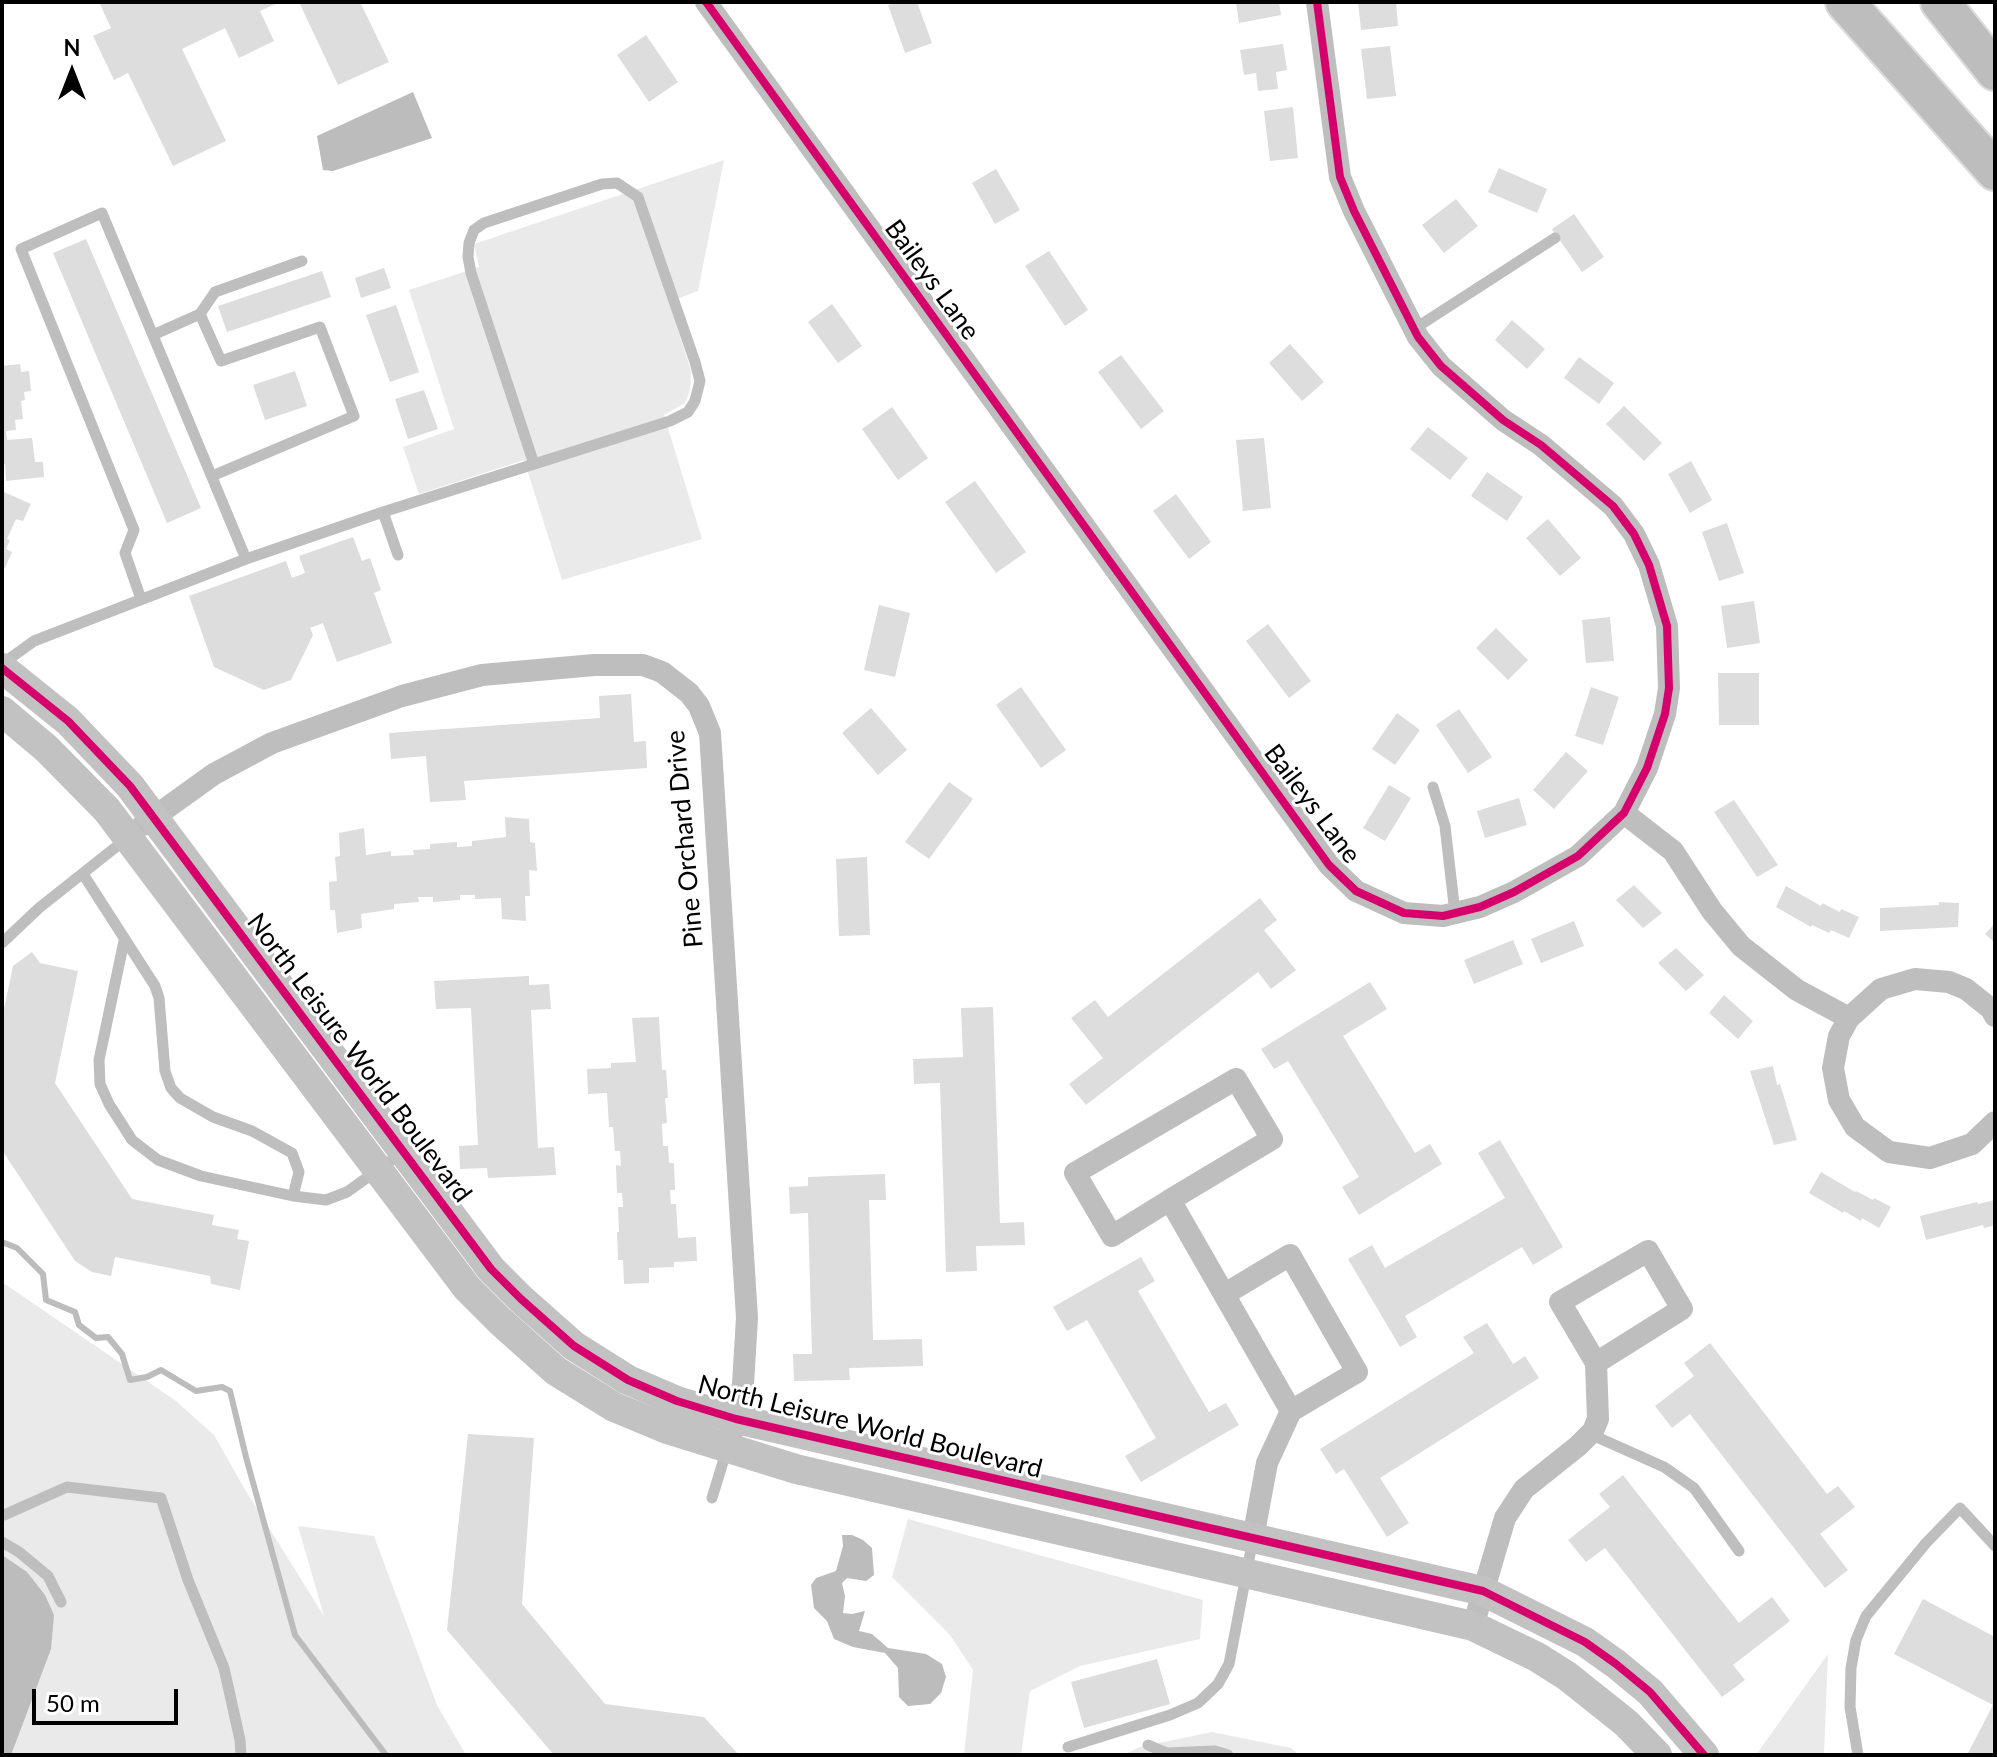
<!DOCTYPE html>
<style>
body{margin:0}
#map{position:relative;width:1997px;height:1757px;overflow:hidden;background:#fff;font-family:Lato,sans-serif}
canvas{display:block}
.frame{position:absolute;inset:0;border:4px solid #000;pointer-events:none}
.north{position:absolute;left:32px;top:32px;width:80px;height:80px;-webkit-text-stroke:6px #fff;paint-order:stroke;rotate:0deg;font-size:22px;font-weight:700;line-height:32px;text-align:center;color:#000}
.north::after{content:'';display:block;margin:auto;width:28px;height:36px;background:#000;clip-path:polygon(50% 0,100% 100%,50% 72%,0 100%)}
.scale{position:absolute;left:32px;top:1689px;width:146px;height:36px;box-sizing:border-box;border:4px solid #000;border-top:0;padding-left:10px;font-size:24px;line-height:28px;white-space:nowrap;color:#000;-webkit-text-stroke:6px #fff;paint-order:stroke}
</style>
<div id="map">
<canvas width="1997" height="1757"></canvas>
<div class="frame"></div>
<div class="north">N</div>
<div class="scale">50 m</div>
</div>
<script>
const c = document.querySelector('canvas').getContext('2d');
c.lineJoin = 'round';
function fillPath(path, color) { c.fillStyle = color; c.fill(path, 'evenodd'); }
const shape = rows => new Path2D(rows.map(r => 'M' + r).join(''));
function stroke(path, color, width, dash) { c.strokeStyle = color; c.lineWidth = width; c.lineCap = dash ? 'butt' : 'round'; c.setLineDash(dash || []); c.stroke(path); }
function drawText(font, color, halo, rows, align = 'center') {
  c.font = font + ' Lato,sans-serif'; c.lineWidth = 6; c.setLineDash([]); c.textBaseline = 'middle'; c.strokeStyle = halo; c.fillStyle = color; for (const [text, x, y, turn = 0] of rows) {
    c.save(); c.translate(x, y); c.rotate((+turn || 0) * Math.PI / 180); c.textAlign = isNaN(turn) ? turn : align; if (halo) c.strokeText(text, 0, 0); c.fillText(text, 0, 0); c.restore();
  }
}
fillPath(shape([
 [724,160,698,291,669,302,691,371,690,390,685,403,664,415,702,539,562,580,524,460,419,494,403,447,454,429,409,290,479,267,474,244],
 [2,1282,176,1401,214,1435,244,1488,324,1616,298,1526,374,1536,437,1705,466,1755,2,1755],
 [908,1519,1203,1600,1200,1639,1080,1666,1030,1691,1021,1755,964,1755,973,1670,950,1635,892,1577],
 [1828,1654,1824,1755,1756,1755],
 [1212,1732,1291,1748,1299,1755,1123,1755,1140,1747]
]), '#eaeaea');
fillPath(shape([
 [413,92,432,138,333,171,323,170,317,136],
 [842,1535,852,1535,863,1540,872,1548,874,1575,866,1581,847,1578,842,1583,845,1596,843,1613,852,1614,865,1611,859,1631,872,1634,888,1648,926,1654,942,1664,946,1677,941,1693,930,1704,908,1706,899,1697,898,1668,885,1653,853,1647,834,1639,827,1621,814,1608,811,1585,816,1578,836,1571,843,1546],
 [2,1555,27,1572,45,1595,54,1615,51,1649,11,1755,2,1755]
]), '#bcbcbc');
stroke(shape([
 [2,1242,17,1248,43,1274,46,1300,75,1312,79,1325,96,1338,108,1337,122,1354,130,1380,147,1377,161,1370,196,1391,222,1387,230,1391,246,1457,295,1635,386,1755]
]), '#bcbcbc', 6);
fillPath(shape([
 [99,2,280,2,260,11,274,41,239,58,225,28,182,49,226,141,173,166,128,73,114,80,93,36,111,28],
 [299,2,360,2,389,62,338,85],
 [897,2,917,2,932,43,905,53,888,5],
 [1236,2,1279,2,1281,15,1239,23],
 [1358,2,1396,2,1398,26,1361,30],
 [646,35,678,82,649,102,617,55],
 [1283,44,1287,70,1276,72,1278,89,1258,91,1256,73,1244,75,1240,50],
 [1390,46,1396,96,1367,99,1361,49],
 [1293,107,1298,158,1270,161,1264,111],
 [1499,168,1547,189,1537,213,1488,192],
 [996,169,1020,210,995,224,972,183],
 [1456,199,1478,226,1444,253,1422,225],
 [1574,214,1604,257,1582,272,1552,229],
 [86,239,201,508,167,523,53,253],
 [1049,251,1088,310,1065,326,1025,266],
 [384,268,391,288,361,298,355,278],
 [322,271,331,297,227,332,218,306],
 [832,304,862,346,838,363,808,322],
 [396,305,419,372,390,382,366,315],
 [1512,320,1545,349,1527,369,1495,340],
 [1290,344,1324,382,1302,401,1269,363],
 [1121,355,1164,411,1141,429,1098,372],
 [1579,357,1614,383,1599,404,1564,378],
 [20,364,21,372,29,371,31,391,24,392,25,400,21,401,23,419,15,420,16,430,6,431,7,440,32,438,35,462,43,462,44,477,6,481,5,464,2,464,2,366],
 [295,371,307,406,265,420,253,385],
 [424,390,438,429,408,439,395,399],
 [1624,406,1662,443,1644,461,1606,424],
 [892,407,928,458,898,480,862,429],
 [1428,427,1468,458,1450,480,1410,449],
 [1264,438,1271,508,1243,511,1236,440],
 [1691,461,1712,500,1690,513,1668,474],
 [1487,472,1523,497,1507,521,1471,496],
 [975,481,1026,552,996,573,945,502],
 [2,491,31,504,23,521,16,519,7,539,10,540,6,549,12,552,5,568,2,567],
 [1176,494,1211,542,1189,559,1153,511],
 [1548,519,1581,558,1560,576,1526,538],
 [1727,523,1744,573,1719,581,1702,532],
 [353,537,362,561,370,558,381,590,374,593,392,643,337,662,323,623,310,628,313,635,291,680,264,690,214,667,189,596,286,561,292,578,305,573,299,556],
 [1754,601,1760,643,1727,648,1721,606],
 [879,605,910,613,895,677,864,670],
 [1610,617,1614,661,1586,663,1582,620],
 [1268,624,1311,681,1289,698,1246,641],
 [1496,628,1528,660,1508,680,1476,648],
 [1718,673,1759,673,1759,725,1719,725],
 [1021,687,1066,750,1041,768,996,705],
 [1591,687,1619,697,1603,745,1575,736],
 [631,694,634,742,646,741,647,768,464,781,466,800,430,802,426,756,391,759,389,733,600,718,599,696],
 [871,708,907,750,878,775,842,733],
 [1459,709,1492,757,1468,773,1436,725],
 [1397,713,1420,730,1395,765,1372,749],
 [1566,752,1588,771,1554,809,1533,790],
 [949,782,973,799,929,859,905,842],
 [1389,785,1411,798,1385,841,1363,828],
 [1519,798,1527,825,1485,838,1477,811],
 [1734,800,1778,865,1757,877,1714,812],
 [505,817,529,819,530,842,535,843,537,871,529,870,530,896,525,896,526,921,502,919,501,898,475,899,475,895,460,895,460,900,433,902,433,897,418,897,419,902,394,904,394,909,361,914,362,928,337,933,335,910,330,910,329,882,337,881,335,857,340,856,339,833,364,828,366,855,391,851,391,856,414,855,413,850,430,849,430,844,457,842,457,847,472,846,472,841,506,837],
 [867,857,870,935,839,936,836,859],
 [1634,885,1662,913,1643,928,1616,900],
 [1786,886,1821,906,1822,903,1840,912,1841,909,1859,917,1849,938,1831,930,1829,933,1812,925,1811,927,1776,907],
 [1260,898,1277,920,1264,930,1296,970,1271,989,1258,972,1086,1105,1069,1084,1103,1058,1071,1018,1095,1000,1108,1017],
 [1939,902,1959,903,1958,927,1880,931,1880,908,1939,905],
 [1574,921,1584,946,1541,963,1531,939],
 [1995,923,1995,943,1985,934],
 [1513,940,1523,964,1474,984,1464,960],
 [1676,948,1704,975,1686,991,1658,963],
 [32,952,40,963,78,971,55,1083,132,1199,214,1215,212,1225,239,1230,237,1239,249,1241,240,1290,211,1284,210,1276,115,1257,111,1276,92,1272,75,1261,2,1150,2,1019,13,966],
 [529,976,529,985,549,984,551,1009,531,1010,538,1148,554,1147,556,1175,488,1178,487,1168,460,1169,459,1146,478,1145,471,1008,436,1009,434,981],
 [1370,982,1387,1009,1343,1036,1415,1153,1430,1144,1442,1164,1359,1215,1342,1187,1359,1177,1288,1061,1274,1069,1261,1049],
 [1724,995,1753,1021,1738,1039,1709,1013],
 [993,1007,1000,1223,1024,1222,1025,1245,976,1246,977,1271,946,1272,940,1083,914,1084,913,1059,963,1057,961,1008],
 [659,1017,662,1070,666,1070,668,1098,665,1098,667,1123,662,1124,663,1146,668,1146,669,1163,674,1163,675,1190,670,1190,671,1204,676,1204,678,1238,696,1237,697,1261,674,1262,674,1267,649,1268,649,1283,624,1284,623,1260,618,1260,617,1232,619,1232,618,1207,623,1207,622,1193,617,1193,616,1165,621,1166,620,1151,615,1151,613,1127,609,1127,607,1093,588,1094,587,1069,611,1068,611,1063,636,1062,632,1018],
 [1773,1066,1777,1085,1780,1084,1797,1140,1774,1145,1750,1071],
 [1500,1140,1563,1247,1533,1265,1522,1247,1405,1316,1417,1337,1400,1347,1348,1259,1372,1245,1385,1268,1505,1198,1478,1153],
 [1821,1172,1855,1192,1856,1191,1873,1200,1874,1198,1891,1207,1879,1228,1862,1218,1861,1221,1844,1211,1843,1213,1809,1193],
 [885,1174,886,1200,869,1200,873,1340,922,1339,923,1366,849,1368,850,1380,794,1381,793,1354,812,1354,808,1213,790,1214,789,1187,808,1186,808,1177],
 [1995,1200,1995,1225,1984,1228,1983,1225,1926,1240,1920,1216,1977,1202,1978,1204],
 [1141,1257,1155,1281,1138,1291,1209,1412,1226,1403,1239,1425,1141,1482,1125,1456,1156,1438,1087,1320,1067,1331,1053,1307],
 [1487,1323,1513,1364,1525,1356,1539,1378,1380,1478,1409,1523,1387,1537,1344,1469,1336,1474,1320,1449,1474,1353,1463,1337],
 [1710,1343,1827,1494,1838,1486,1855,1507,1820,1534,1848,1570,1825,1588,1690,1414,1672,1428,1655,1406,1694,1376,1684,1363],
 [468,1434,534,1438,522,1604,605,1704,704,1717,739,1755,554,1755,447,1630],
 [1623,1475,1739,1623,1772,1597,1790,1621,1733,1665,1745,1680,1722,1697,1605,1548,1586,1562,1568,1540,1610,1507,1599,1494],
 [1923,1599,1995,1637,1995,1755,1967,1755,1993,1705,1894,1654],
 [1157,1659,1170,1704,1084,1728,1071,1682]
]), '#ddd');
const highway = shape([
 [1845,2,1995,171],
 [1940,2,1995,71]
]);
stroke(highway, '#dbdbdb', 42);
stroke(shape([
 [200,314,221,361,320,327,354,416,212,476],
 [1414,329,1555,238],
 [153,335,200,314,215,292,302,261],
 [383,512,398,555],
 [141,599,125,553,134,530,21,249,102,213,246,559],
 [2,664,34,641,246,559,383,512,670,421,688,412,695,401,700,381,695,362,638,197,617,183,602,184,484,223,474,230,469,243,468,257,471,273,534,464],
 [1433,787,1445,826,1455,913],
 [83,874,155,986,159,998,165,1071,171,1088,180,1098,213,1117,252,1131,292,1153,299,1172,293,1196],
 [124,941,99,1060,100,1084,109,1104,132,1140,158,1160,201,1176,293,1196,326,1200,347,1192,403,1152],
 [2,943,39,908,126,839],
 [1590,1434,1664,1467,1694,1488,1739,1551],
 [712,1498,727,1449],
 [2,1516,67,1487,161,1498,188,1580,224,1668,240,1740,241,1755],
 [2,1542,19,1552,48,1576,61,1602],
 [1148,1745,1167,1753,1215,1751,1228,1755],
 [1068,1747,1170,1715,1198,1703,1218,1684,1229,1664,1253,1539],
 [1858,1755,1850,1707,1851,1668,1856,1640,1866,1616,1926,1543,1960,1508,1995,1546]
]), '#bebebe', 11);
stroke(shape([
 [706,2,1329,865,1356,891,1404,913,1443,916,1480,907,1514,892,1578,856,1624,813,1647,768,1665,714,1669,688,1667,626,1649,565,1634,534,1613,506,1541,445,1503,420,1441,366,1418,337,1354,211,1340,177,1317,2],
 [1624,813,1673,851,1712,911,1741,946,1797,990,1849,1018],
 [143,825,214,774,272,743,402,696,482,675,594,665,643,665,662,672,689,693,699,706,710,733,747,1318,743,1384,732,1432],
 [1995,1016,1991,1009,1966,989,1949,982,1915,979,1881,989,1849,1018,1839,1036,1833,1068,1839,1100,1855,1127,1889,1152,1930,1158,1972,1144,1995,1122],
 [1170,1200,1112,1236,1075,1173,1236,1079,1272,1139,1170,1200,1291,1411,1267,1463,1253,1538],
 [1225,1294,1290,1255,1357,1372,1291,1411],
 [1473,1626,1505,1518,1524,1489,1578,1446,1593,1431,1598,1419,1596,1363,1560,1302,1648,1251,1682,1309,1596,1363]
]), '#bebebe', 22);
stroke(shape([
 [2,668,68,721,130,786,491,1269,521,1299,574,1346,628,1380,677,1401,736,1419,1483,1591,1585,1642,1616,1664,1650,1692,1704,1755],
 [2,711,47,749,107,810,467,1288,500,1321,556,1371,614,1407,667,1429,796,1469,1473,1626,1537,1657,1567,1676,1626,1723,1657,1755]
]), '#c2c2c2', 30);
stroke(highway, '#bdbdbd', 38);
stroke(shape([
 [706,2,1329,865,1356,891,1404,913,1443,916,1480,907,1514,892,1578,856,1624,813,1647,768,1665,714,1669,688,1667,626,1649,565,1634,534,1613,506,1541,445,1503,420,1441,366,1418,337,1354,211,1340,177,1317,2],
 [2,668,68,721,130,786,491,1269,521,1299,574,1346,628,1380,677,1401,736,1419,1483,1591,1585,1642,1616,1664,1650,1692,1704,1755]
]), '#d6006c', 8);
drawText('26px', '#000', '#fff', [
 ["Baileys Lane",932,280,54],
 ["Baileys Lane",1312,804,53],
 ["Pine Orchard Drive",685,839,-95],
 ["North Leisure World Boulevard",359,1058,53],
 ["North Leisure World Boulevard",870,1427,14]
]);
</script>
